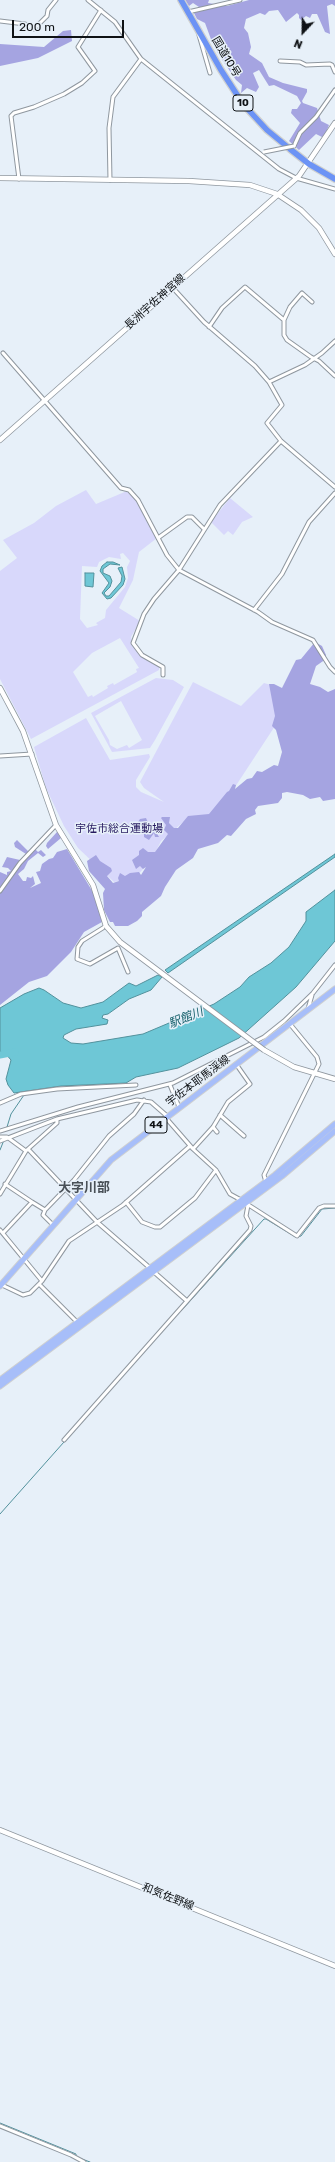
<!DOCTYPE html>
<meta charset="utf-8">
<style>
body{margin:0}
#map{position:relative;width:335px;height:2162px;overflow:hidden;background:#e7f0f9;font-family:Rubik,sans-serif}
canvas{display:block}
.north{position:absolute;left:283px;top:12px;width:40px;height:40px;-webkit-text-stroke:3px #e7f0f9;paint-order:stroke;rotate:202deg;font-size:11px;font-weight:700;line-height:16px;text-align:center;color:#0f1215}
.north::after{content:'';display:block;margin:auto;width:14px;height:18px;background:#0f1215;clip-path:polygon(50% 0,100% 100%,50% 72%,0 100%)}
.scale{position:absolute;left:12px;top:20px;width:112px;height:18px;box-sizing:border-box;border:2px solid #0f1215;border-top:0;padding-left:5px;font-size:12px;line-height:14px;white-space:nowrap;color:#0f1215;-webkit-text-stroke:3px #e7f0f9;paint-order:stroke}
</style>
<div id="map">
<canvas width="335" height="2162"></canvas>
<div class="north">N</div>
<div class="scale">200 m</div>
</div>
<script>
const c = document.querySelector('canvas').getContext('2d');
c.lineJoin = 'round';
function fillPath(path, color) { c.fillStyle = color; c.fill(path, 'evenodd'); }
const shape = rows => new Path2D(rows.map(r => 'M' + r).join(''));
function stroke(path, color, width, dash) { c.strokeStyle = color; c.lineWidth = width; c.lineCap = dash ? 'butt' : 'round'; c.setLineDash(dash || []); c.stroke(path); }
function drawText(font, color, halo, rows, align = 'center') {
  c.font = font + ' Rubik,"Noto Sans JP",sans-serif'; c.lineWidth = 3; c.setLineDash([]); c.textBaseline = 'middle'; c.strokeStyle = halo; c.fillStyle = color; for (const [text, x, y, turn = 0] of rows) {
    c.save(); c.translate(x, y); c.rotate((+turn || 0) * Math.PI / 180); c.textAlign = isNaN(turn) ? turn : align; if (halo) c.strokeText(text, 0, 0); c.fillText(text, 0, 0); c.restore();
  }
}
fillPath(shape([
 [86,490,96,504,127,491,135,497,157,538,139,552,133,580,119,608,140,621,131,637,133,645,142,656,159,666,159,670,31,739,0,679,0,571,17,558,3,540,34,523,56,506],
 [123,553,130,561,127,567,128,578,125,587,106,610,105,618,96,623,98,625,87,628,80,619,82,566,97,567,99,562,109,557,121,559,120,554],
 [120,638,139,668,136,669,137,672,114,685,113,683,107,686,108,688,93,697,92,695,88,697,73,672,92,653],
 [230,498,253,517,242,522,233,535,228,531,224,535,211,522],
 [156,678,173,680,184,687,155,740,150,748,112,752,91,713],
 [121,701,142,740,129,748,127,745,117,749,110,745,109,740,95,716],
 [193,682,241,706,264,683,271,685,278,709,275,726,216,816,188,818,161,841,152,859,135,878,114,882,78,848,64,826,46,788,34,747,86,718,110,760,149,754,150,757,136,780,136,787,141,792,164,802,144,788,140,782]
]), '#d8d8fb');
fillPath(shape([
 [185,0,209,0,208,3,227,6,249,0,335,0,335,6,332,4,327,6,330,34,325,32,317,14,312,14,310,18,306,16,301,20,299,18,299,15,297,13,286,22,278,10,269,11,265,15,260,13,246,19,244,28,248,33,251,47,249,54,262,63,269,77,283,83,307,89,307,92,302,101,303,103,317,108,321,121,329,125,325,135,322,137,316,134,299,150,289,141,300,123,291,113,292,109,297,109,301,103,297,96,274,85,269,86,259,70,253,73,259,87,256,92,247,88,241,93,242,85,236,80,219,55,212,42,205,23,197,19,193,11,199,7,193,3,189,6],
 [71,30,72,41,38,58,0,66,0,44,44,47,63,31],
 [315,642,322,646,326,655,326,659,316,666,310,684,320,687,328,692,335,689,335,799,323,801,320,797,310,799,303,795,287,792,282,793,282,798,278,803,258,806,255,810,256,814,246,819,231,836,227,835,218,843,198,849,193,858,176,870,165,887,161,896,142,912,142,916,137,921,128,926,115,926,113,922,110,922,104,910,103,893,105,889,89,871,87,861,96,855,100,861,111,868,112,871,107,876,113,883,119,881,118,878,120,873,125,876,130,873,139,872,141,875,146,867,143,869,140,866,136,869,132,860,139,855,139,851,143,848,148,852,155,852,168,834,164,830,166,825,161,818,162,817,170,817,169,823,174,828,178,828,188,816,209,814,227,792,229,791,233,784,236,785,235,789,247,779,252,778,257,771,262,772,274,765,278,766,282,752,276,730,272,726,275,716,269,684,274,684,282,688,296,660,301,659],
 [146,818,149,825,156,823,156,832,159,837,155,837,154,833,149,840,144,837,144,830,140,831,137,829,136,825,140,819],
 [57,832,59,833,61,838,48,849,46,846,47,843],
 [17,840,29,852,34,848,38,852,41,850,46,855,43,857,38,853,28,861,24,869,18,874,23,881,26,881,27,877,31,878,33,876,35,884,30,888,41,883,36,872,40,871,42,864,49,859,53,858,57,852,67,849,94,894,102,922,84,932,71,952,47,976,29,982,0,1005,0,872,7,875,7,872,11,871,8,868,2,867,7,857,20,860,26,854,15,847,14,843]
]), '#a5a4e1');
const water = shape([
 [107,562,113,562,120,565,110,564,103,569,103,573,110,576,112,581,110,587,104,593,106,596,109,596,121,582,122,576,118,568,122,567,125,579,123,585,111,598,107,599,102,593,109,583,100,571,102,566,107,562],
 [85,573,94,573,93,587,85,586,85,573],
 [335,854,335,857,168,973,165,970,335,854],
 [335,890,335,941,296,987,239,1038,178,1068,136,1077,126,1083,61,1086,14,1093,8,1085,6,1079,11,1060,5,1053,0,1052,0,1008,24,994,39,988,44,990,63,1003,81,1008,103,1002,129,983,136,986,158,975,162,977,151,990,129,999,108,1014,103,1015,102,1018,108,1020,107,1024,76,1029,64,1035,63,1038,71,1043,83,1044,143,1034,214,1004,240,987,249,977,271,963,289,947,306,921,306,912,335,890]
]);
fillPath(water, '#6ec7d6');
stroke(water, '#52919c', 1);
stroke(shape([
 [7,1127,11,1114,24,1095],
 [0,1150,4,1140],
 [297,1237,301,1236,322,1209,335,1208],
 [181,1311,264,1219,266,1219,294,1236],
 [0,1514,64,1442],
 [0,2123,76,2154,76,2157],
 [79,2158,90,2162]
]), '#52919c', 1);
stroke(shape([
 [0,1055,15,1052]
]), '#6ec7d6', 7);
const street = shape([
 [88,0,115,22,141,59,279,169,296,178,335,189],
 [188,12,240,0],
 [0,21,25,24,34,29,47,16,48,10,56,0],
 [199,35,210,73],
 [280,61,300,62,306,65,330,64,332,65,335,72],
 [294,146,300,133,316,117,335,90],
 [19,179,11,116,14,113,34,107,64,94,82,83,95,71,78,47,101,10],
 [110,180,109,128,113,97,141,59],
 [172,287,204,322,255,366,269,382,282,405,267,423,281,441,335,487],
 [312,302,302,293,290,307,284,320,284,335,287,340,311,357,319,361,335,376],
 [209,327,222,308,245,287,284,320],
 [3,353,121,488,129,490,138,500,167,555,179,570,258,612,272,622,313,640,330,667,335,672],
 [269,382,305,365,322,353,335,341],
 [158,538,187,517,192,517,204,529],
 [254,610,282,574,309,522,335,493],
 [163,675,163,667,142,655,133,643,144,614,154,599,179,570,220,505,281,441],
 [0,756,32,754],
 [0,891,20,863,56,825],
 [106,926,82,941,78,947,77,959,90,964,118,948,128,972],
 [308,1009,312,995],
 [170,1085,179,1107],
 [0,1103,21,1094,57,1089,136,1085],
 [220,1115,244,1136],
 [166,1118,193,1149,216,1170,230,1194,241,1200],
 [213,1127,217,1132],
 [0,1131,78,1107,173,1083,264,1037,284,1021,313,993,335,965],
 [0,1137,7,1137,26,1151,28,1149,97,1222,150,1268],
 [0,1141,57,1119,137,1100,151,1102,167,1116],
 [28,1149,57,1123,57,1119],
 [193,1149,213,1127,228,1102,250,1084,236,1064],
 [266,1182,264,1175,319,1064,317,1057,290,1024],
 [5,1184,32,1202],
 [0,1194,26,1151],
 [126,1202,142,1222,155,1227,160,1227,195,1198,216,1170],
 [247,1204,297,1236,319,1208,324,1206,335,1206],
 [53,1225,43,1215,45,1210,74,1180,109,1136,134,1114,144,1100],
 [0,1230,42,1281],
 [3,1233,32,1202,45,1210],
 [154,1272,187,1301],
 [0,1284,23,1295,30,1293,42,1281,69,1241,123,1205,190,1146],
 [39,1284,79,1324],
 [64,1440,250,1230,251,1226,246,1216,248,1205],
 [0,2126,71,2155,84,2162]
]);
const secondary = shape([
 [0,178,189,181,250,185,277,194,301,210,319,228,335,254],
 [0,440,299,176,335,123],
 [0,688,23,731,56,825,93,885,106,926],
 [264,1050,294,1067,335,1079],
 [0,1830,335,1966]
]);
const primary = shape([
 [0,1286,111,1160,335,989],
 [0,1380,275,1175,335,1124],
 [0,1386,282,1176,335,1131]
]);
const highway = shape([
 [181,0,221,70,243,104,267,130,290,149,309,164,335,179]
]);
stroke(street, '#8f979f', 5);
stroke(secondary, '#8f979f', 6);
stroke(primary, '#cfd0d0', 7);
stroke(highway, '#cfd0d0', 8);
stroke(street, '#fff', 3);
stroke(secondary, '#fff', 4.5);
stroke(primary, '#a7bef9', 5);
stroke(highway, '#6c93f5', 5.5);
const streetBridge = shape([
 [264,152,294,146]
]);
const secondaryBridge = shape([
 [106,926,120,942,264,1050]
]);
stroke(streetBridge, '#8f979f', 5, []);
stroke(secondaryBridge, '#8f979f', 6, []);
stroke(streetBridge, '#fff', 3);
stroke(secondaryBridge, '#fff', 4.5);
for (const [x, y, w] of [
 [243,103,20],
 [156,1125,22]
]) { const box = new Path2D(); box.roundRect(x - w / 2, y - 8, w, 16, 3); c.fillStyle = '#e7f0f9'; c.fill(box); stroke(box, '#0f1215', 1); }
drawText('bold 10px', '#0f1215', null, [
 ["10",243,103],
 ["44",156,1125]
]);
drawText('11px', '#0f1215', '#e7f0f9', [
 ["国道10号",226,57,59],
 ["長洲宇佐神宮線",155,302,-42],
 ["宇佐本耶馬渓線",198,1081,-37],
 ["和気佐野線",168,1897,22]
]);
drawText('11px', '#271a60', '#e7f0f9', [
 ["宇佐市総合運動場",119,829]
]);
drawText('italic 12px', '#18626d', '#e7f0f9', [
 ["駅館川",186,1018,-22]
]);
drawText('bold 13px', '#495057', '#e7f0f9', [
 ["大字川部",84,1188]
]);
</script>
